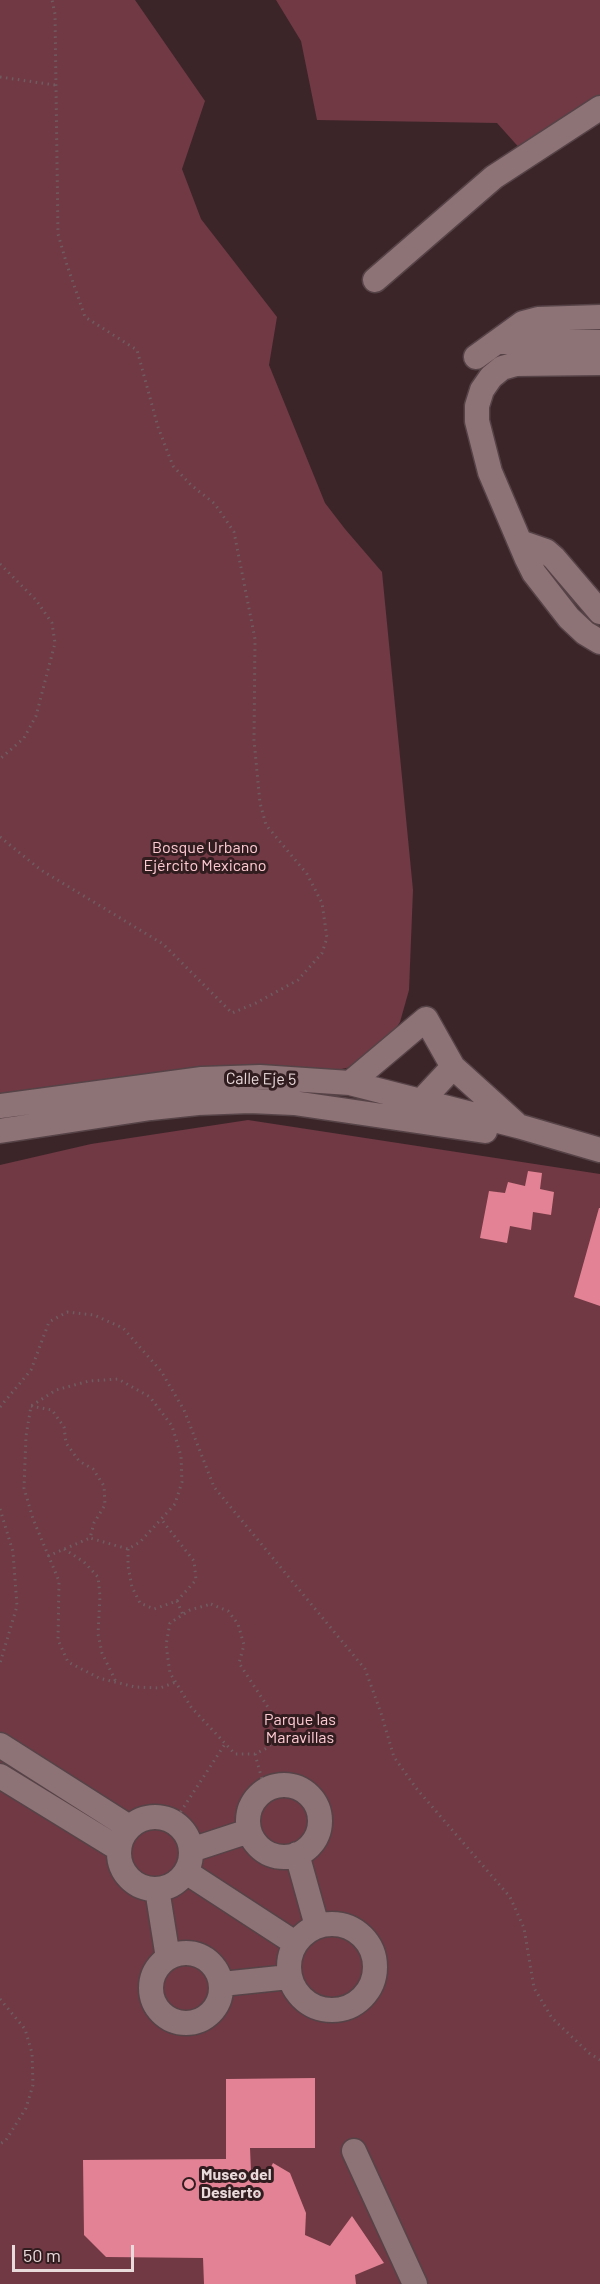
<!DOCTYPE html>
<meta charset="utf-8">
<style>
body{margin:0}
#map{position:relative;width:600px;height:2284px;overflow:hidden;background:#3b2529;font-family:Barlow,sans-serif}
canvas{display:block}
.scale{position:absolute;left:12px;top:2245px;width:122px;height:27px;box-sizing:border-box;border:3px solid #e9dadc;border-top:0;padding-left:8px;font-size:18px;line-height:21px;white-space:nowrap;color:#e9dadc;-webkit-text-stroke:4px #311c1f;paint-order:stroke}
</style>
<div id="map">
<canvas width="600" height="2284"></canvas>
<div class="scale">50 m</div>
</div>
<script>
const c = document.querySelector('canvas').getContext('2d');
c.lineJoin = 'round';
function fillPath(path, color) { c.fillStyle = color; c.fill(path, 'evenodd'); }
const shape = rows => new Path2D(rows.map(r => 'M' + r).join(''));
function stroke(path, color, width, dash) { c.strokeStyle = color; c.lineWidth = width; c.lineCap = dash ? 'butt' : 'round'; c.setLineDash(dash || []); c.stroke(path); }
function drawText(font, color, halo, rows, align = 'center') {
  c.font = font + ' Barlow,sans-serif'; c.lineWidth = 6; c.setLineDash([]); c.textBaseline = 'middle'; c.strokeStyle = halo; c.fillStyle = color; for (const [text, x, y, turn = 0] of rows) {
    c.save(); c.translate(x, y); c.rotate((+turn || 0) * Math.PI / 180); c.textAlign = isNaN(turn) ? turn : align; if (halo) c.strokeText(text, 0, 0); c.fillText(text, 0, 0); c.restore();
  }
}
fillPath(shape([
 [0,0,135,0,205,101,182,169,201,219,277,317,269,365,325,503,345,529,382,572,413,890,409,990,400,1022,390,1037,351,1067,332,1071,0,1100],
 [276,0,600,0,600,104,523,152,497,123,317,120,301,41],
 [248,1120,600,1174,600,2284,0,2284,0,1165,91,1144]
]), '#703944');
fillPath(shape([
 [528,1171,542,1173,540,1189,554,1192,551,1215,533,1212,531,1230,510,1226,507,1243,480,1238,489,1191,505,1193,508,1182,525,1186],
 [599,1208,600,1208,600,1306,574,1297],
 [315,2078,315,2148,250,2148,251,2172,265,2179,273,2163,290,2173,306,2213,305,2235,330,2246,352,2216,384,2263,355,2275,356,2284,204,2284,203,2258,106,2257,84,2235,83,2160,226,2159,226,2079]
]), '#e28294');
const minor = shape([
 [375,280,494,177,600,108],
 [498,342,600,342],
 [476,357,523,323,538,319,600,317],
 [600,363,516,364,502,368,491,377,482,390,477,406,477,421,490,472,527,559,534,573,569,618,585,633,600,642],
 [520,542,546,551,554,558,600,612],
 [350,1083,426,1019,453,1067,515,1123],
 [0,1106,202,1079,260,1077,350,1083,518,1126,600,1150],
 [412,1111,453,1067],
 [0,1131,151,1108,198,1103,250,1101,294,1103,485,1131],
 [0,1745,129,1827],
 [0,1776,119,1849],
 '248 1821a36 36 0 1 1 72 0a36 36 0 1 1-72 0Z',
 '119 1853a36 36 0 1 1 72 0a36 36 0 1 1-72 0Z',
 [191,1850,249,1831],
 [297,1854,317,1926],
 [186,1872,295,1943],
 [157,1889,168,1958],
 '289 1967a43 43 0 1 1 86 0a43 43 0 1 1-86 0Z',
 '151 1988a35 35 0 1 1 70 0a35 35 0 1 1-70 0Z',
 [222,1984,289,1977],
 [354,2151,415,2284]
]);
stroke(minor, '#564347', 27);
stroke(shape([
 [0,77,55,85],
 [0,564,36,600,52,623,55,643,36,716,24,738,0,759],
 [0,837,41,870,163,944,232,1013,256,1003,298,980,322,953,327,938,322,903,307,874,266,825,260,803,254,740,255,639,234,532,215,504,191,485,173,466,158,427,137,350,85,317,67,265,58,234,55,14,52,0],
 [31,1406,52,1410,64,1427,66,1443,79,1461,93,1469,104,1486,105,1505,94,1523,90,1538,128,1549,140,1542,175,1504,182,1482,181,1456,172,1426,150,1397,118,1379,89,1381,56,1390,31,1406,26,1436,24,1488,33,1519,59,1581,58,1640,68,1662,99,1678,135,1687,160,1688,176,1682],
 [0,1407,31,1370,49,1322,67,1312,94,1315,123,1328,161,1371,184,1410,214,1487,365,1669,381,1713,394,1757,416,1788,510,1897,524,1928,534,1988,552,2018,589,2053,600,2060],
 [0,1509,13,1552,17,1606,0,1663],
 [64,1549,84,1562,98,1577,100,1596,98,1634,102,1653,116,1682],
 [128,1549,128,1566,132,1587,140,1603,154,1609,177,1601,196,1580,194,1561,161,1519],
 [48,1556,90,1538],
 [177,1601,183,1615],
 [211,1604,228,1611,238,1624,244,1645,239,1663,273,1715,275,1731,269,1747,255,1754,235,1754,191,1707,170,1673,166,1645,170,1623,190,1610,211,1604],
 [255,1754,265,1790],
 [174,1822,225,1744],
 [0,1999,25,2029,32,2053,33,2085,26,2108,6,2140,0,2144]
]), '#705c60', 3, [1.5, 4.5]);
stroke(minor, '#8d7276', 24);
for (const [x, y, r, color] of [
 [189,2184,6,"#f39aa9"]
]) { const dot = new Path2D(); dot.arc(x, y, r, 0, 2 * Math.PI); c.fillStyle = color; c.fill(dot); stroke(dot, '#311c1f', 2); }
drawText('16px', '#ffcbd2', '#311c1f', [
 ["Bosque Urbano",205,848],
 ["Ejército Mexicano",205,866],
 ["Parque las",300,1720],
 ["Maravillas",300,1738]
]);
drawText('16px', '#e9dadc', '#311c1f', [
 ["Calle Eje 5",261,1079,1]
]);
drawText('bold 16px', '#e9dadc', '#311c1f', [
 ["Museo del",201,2175],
 ["Desierto",201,2193]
], 'left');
</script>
